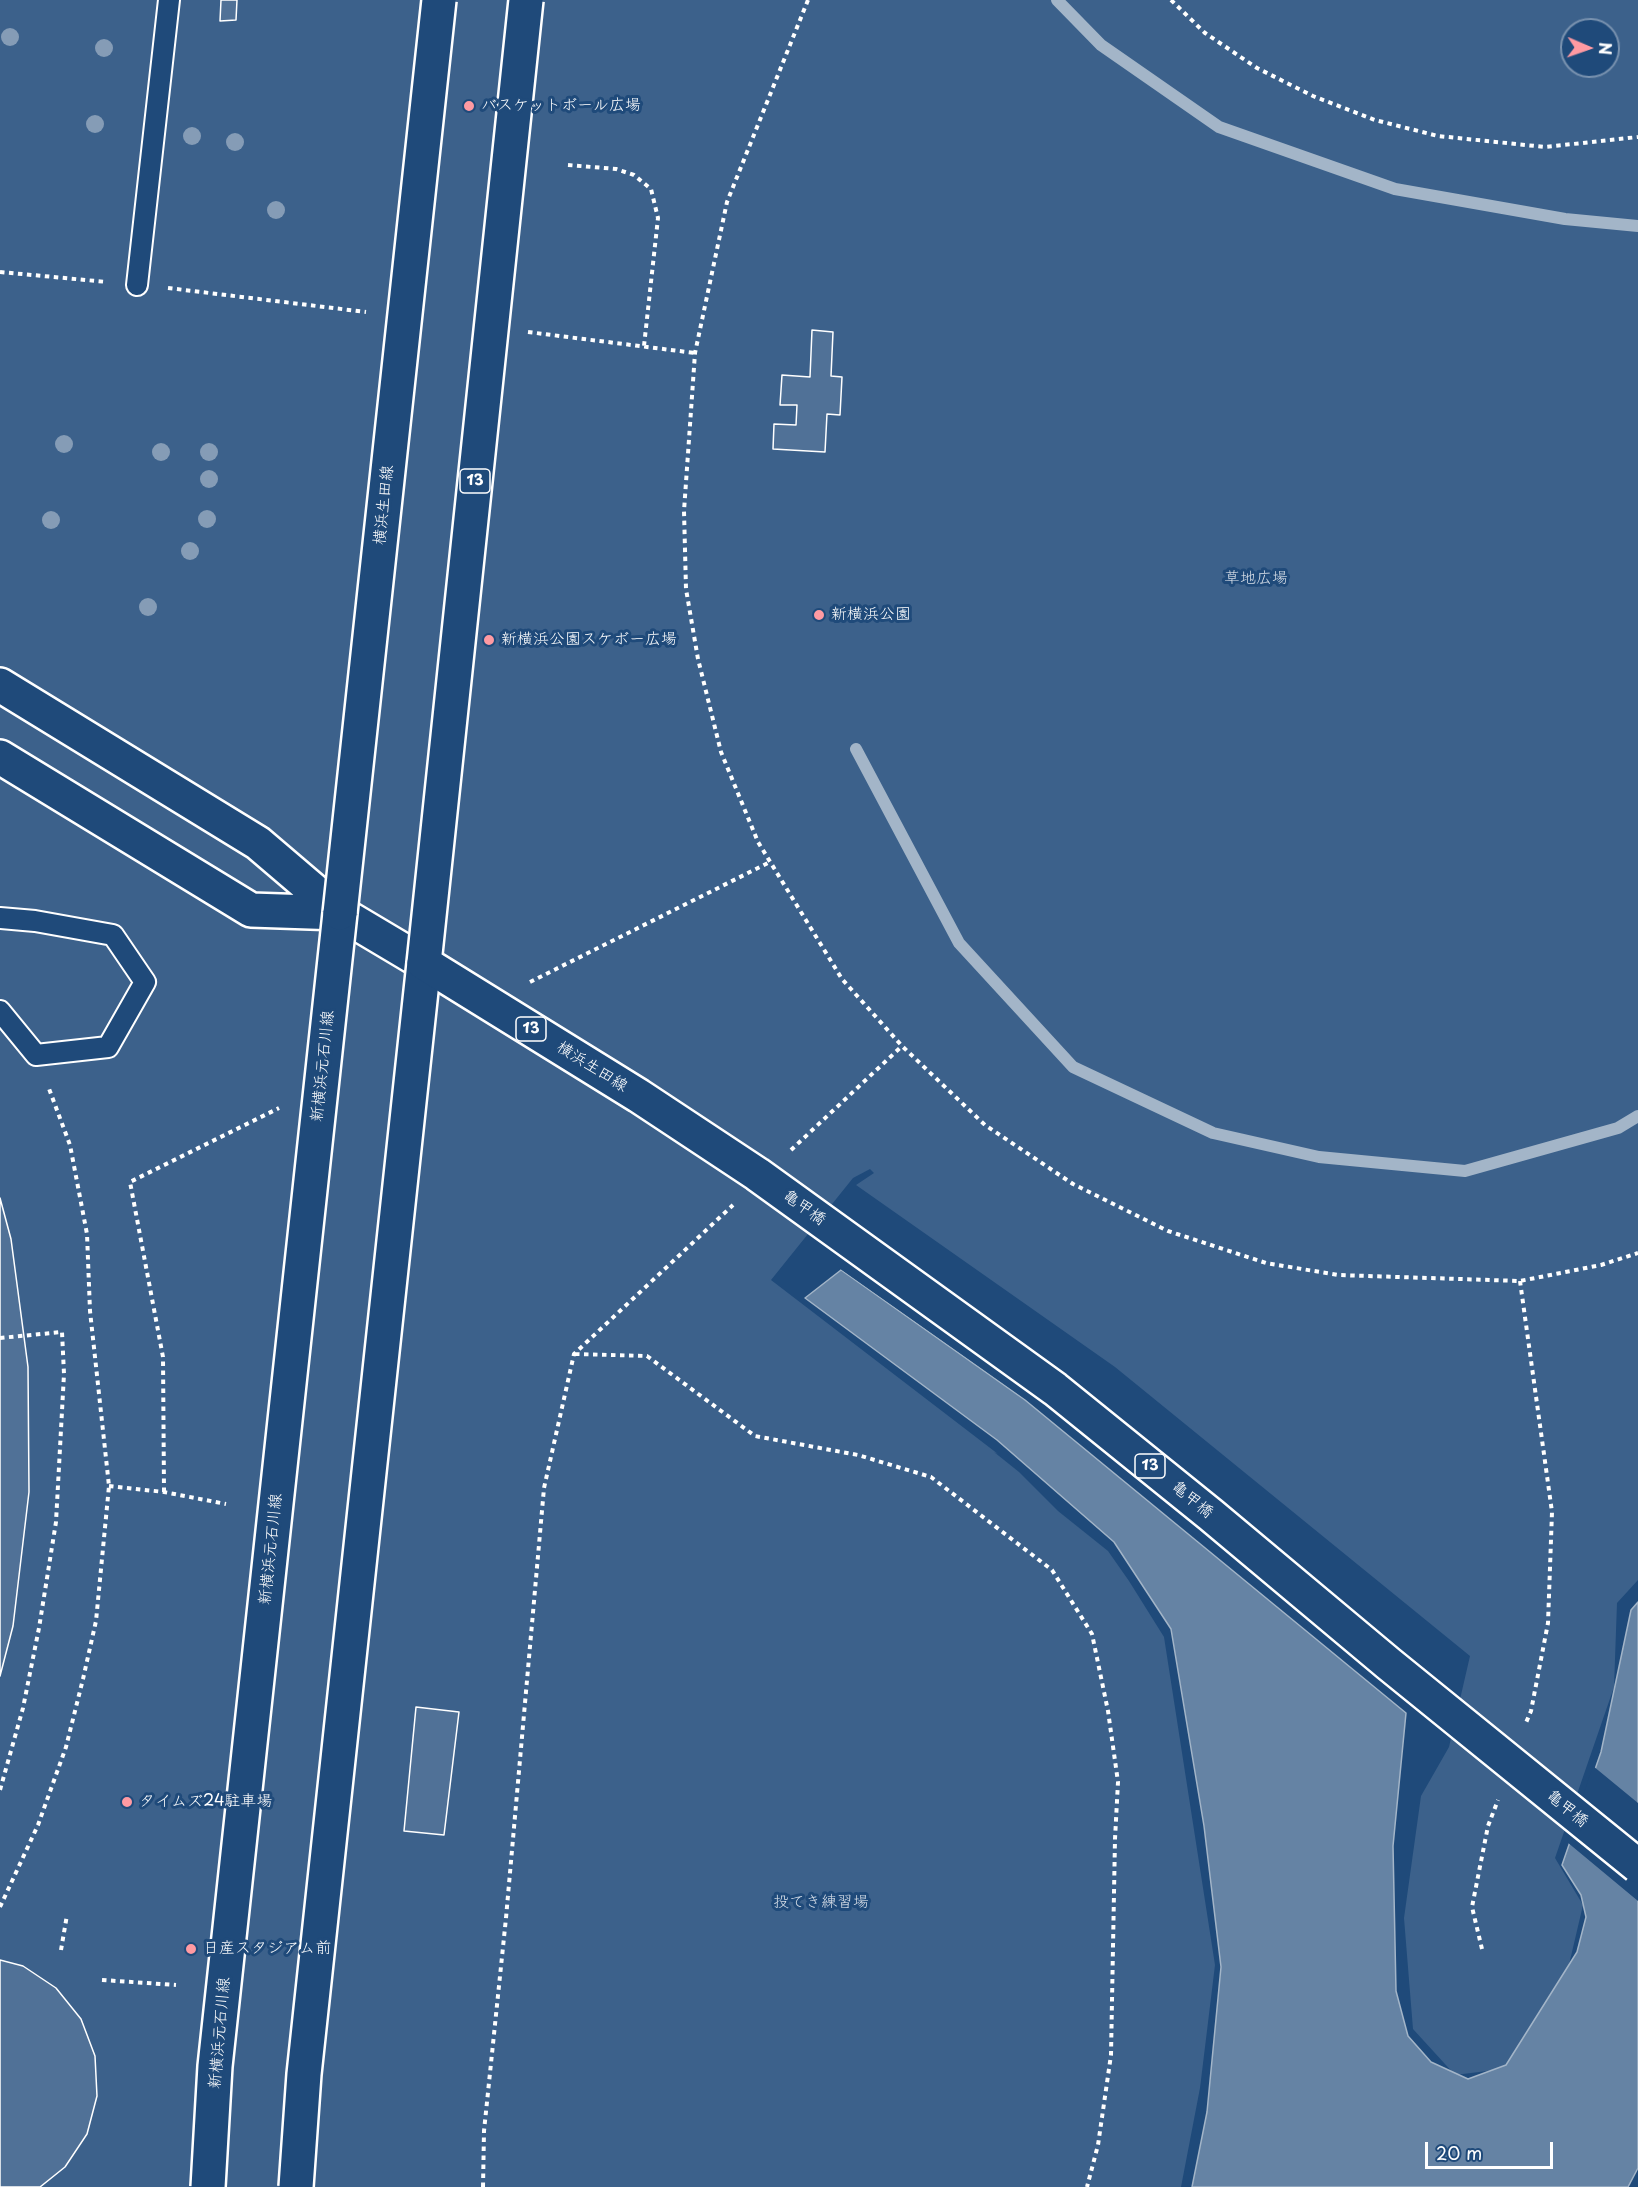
<!DOCTYPE html>
<meta charset="utf-8">
<style>
body{margin:0}
#map{position:relative;width:1638px;height:2187px;overflow:hidden;background:#1f4a7a;font-family:"Playpen Sans",sans-serif}
canvas{display:block}
.north{position:absolute;left:1560px;top:18px;width:60px;height:60px;box-sizing:border-box;background:#1f4a7a;border:2px solid #7992af;border-radius:50%;rotate:92deg;font-size:16px;font-weight:700;line-height:24px;text-align:center;color:#fff}
.north::after{content:'';display:block;margin:auto;width:21px;height:27px;background:#ff9aa2;clip-path:polygon(50% 0,100% 100%,50% 72%,0 100%)}
.scale{position:absolute;left:1425px;top:2142px;width:128px;height:27px;box-sizing:border-box;border:3px solid #fff;border-top:0;padding-left:8px;font-size:18px;line-height:21px;white-space:nowrap;color:#fff;-webkit-text-stroke:4px #1f4a7a;paint-order:stroke}
</style>
<div id="map">
<canvas width="1638" height="2187"></canvas>
<div class="north">N</div>
<div class="scale">20 m</div>
</div>
<script>
const c = document.querySelector('canvas').getContext('2d');
c.lineJoin = 'round';
function fillPath(path, color) { c.fillStyle = color; c.fill(path, 'evenodd'); }
const shape = rows => new Path2D(rows.map(r => 'M' + r).join(''));
function stroke(path, color, width, dash) { c.strokeStyle = color; c.lineWidth = width; c.lineCap = dash ? 'butt' : 'round'; c.setLineDash(dash || []); c.stroke(path); }
function drawText(font, color, halo, rows, align = 'center') {
  c.font = font + ' "Playpen Sans","Klee One",sans-serif'; c.lineWidth = 6; c.setLineDash([]); c.textBaseline = 'middle'; c.strokeStyle = halo; c.fillStyle = color; for (const [text, x, y, turn = 0] of rows) {
    c.save(); c.translate(x, y); c.rotate((+turn || 0) * Math.PI / 180); c.textAlign = isNaN(turn) ? turn : align; if (halo) c.strokeText(text, 0, 0); c.fillText(text, 0, 0); c.restore();
  }
}
fillPath(shape([
 [0,0,1638,0,1638,1580,1617,1603,1614,1687,1555,1858,1583,1905,1568,1969,1511,2068,1455,2075,1413,2029,1404,1918,1421,1796,1449,1747,1470,1656,1115,1367,856,1185,874,1173,870,1169,853,1178,771,1280,998,1454,994,1452,1019,1472,1058,1511,1108,1551,1129,1581,1164,1637,1215,1965,1200,2088,1181,2187,0,2187],
 [1572,30,1608,30,1608,66,1572,66]
]), '#3c618b');
const water = shape([
 [841,1270,1025,1400,1406,1713,1393,1846,1396,1991,1408,2036,1431,2062,1468,2079,1506,2065,1577,1952,1586,1917,1581,1895,1562,1865,1601,1752,1631,1610,1638,1602,1638,2168,1628,2187,1192,2187,1207,2112,1221,1967,1204,1826,1171,1629,1114,1542,997,1440,805,1298,841,1270]
]);
fillPath(water, '#6583a4');
stroke(water, '#a3b5c8', 1.5);
fillPath(shape([
 [839,1268,843,1268,1027,1397,1377,1685,1027,1400],
 [1593,1766,1638,1803,1638,1901,1567,1842]
]), '#1f4a7a');
stroke(shape([
 [1057,0,1101,45,1219,127,1395,189,1565,219,1638,226],
 [856,749,959,943,1073,1067,1213,1133,1319,1157,1465,1171,1618,1128,1638,1116]
]), '#a3b5c8', 12);
const building = shape([
 [221,0,237,0,236,20,220,21,221,0],
 [812,330,833,332,831,376,842,377,840,415,827,414,825,452,773,449,774,424,796,425,797,405,780,405,782,375,810,377,812,330],
 [0,1198,11,1239,28,1367,29,1492,13,1626,0,1676,0,1198],
 [416,1707,459,1712,444,1835,404,1831,416,1707],
 [0,1960,23,1966,56,1988,81,2019,95,2056,97,2096,87,2134,65,2167,40,2187,0,2187,0,1960]
]);
fillPath(building, '#507197');
stroke(building, '#fff', 1.5);
const service = shape([
 [137,285,169,0],
 [0,918,35,921,113,935,145,982,108,1047,36,1055,0,1011]
]);
const minor = shape([
 [0,685,258,843,340,913],
 [0,757,251,910,340,913]
]);
const primary = shape([
 [340,913,424,963]
]);
stroke(service, '#fff', 24);
stroke(minor, '#fff', 38);
stroke(primary, '#fff', 38);
stroke(shape([
 [808,0,727,202,695,353,684,511,686,589,698,659,721,752,758,842,842,979,902,1046,985,1125,1073,1184,1168,1231,1266,1263,1338,1275,1520,1281,1601,1265,1638,1253],
 [1171,0,1205,33,1257,68,1313,96,1375,120,1438,136,1545,147,1638,137],
 [568,165,616,169,634,175,651,189,658,218,644,346],
 [0,272,107,282],
 [168,288,366,312],
 [528,332,695,353],
 [530,982,770,862],
 [791,1150,902,1046],
 [1520,1281,1552,1512,1548,1623,1531,1711,1525,1725],
 [0,1338,62,1332,64,1374,56,1522,39,1628,23,1708,0,1790],
 [575,1354,647,1356,755,1436,858,1455,931,1477,1052,1570,1092,1634,1108,1711,1118,1782,1115,1839,1111,2055,1098,2145,1087,2187],
 [109,1486,164,1492,226,1504],
 [164,1492,163,1357,130,1182,279,1108],
 [0,1907,38,1825,66,1747,83,1679,96,1621,109,1486,90,1311,87,1234,70,1145,48,1086],
 [1482,1949,1472,1907,1488,1826,1498,1800],
 [61,1950,67,1915],
 [102,1980,176,1985],
 [483,2187,484,2131,506,1918,544,1488,574,1354,733,1205]
]), '#fff', 4, [4.5, 4.5]);
stroke(service, '#1f4a7a', 20);
stroke(minor, '#1f4a7a', 33);
stroke(primary, '#1f4a7a', 33);
const tertiaryBridge = shape([
 [208,2187,215,2066,340,913],
 [296,2187,304,2074,424,963]
]);
const primaryBridge = shape([
 [526,0,424,963,639,1096,757,1174,1055,1389,1211,1515,1389,1664,1638,1866],
 [340,913,439,0]
]);
stroke(tertiaryBridge, '#fff', 38, []);
stroke(primaryBridge, '#fff', 38, []);
stroke(tertiaryBridge, '#1f4a7a', 33);
stroke(primaryBridge, '#1f4a7a', 33);
c.fillStyle = '#859cb6';
for (const [x, y] of [
 [10,37],
 [104,48],
 [95,124],
 [192,136],
 [235,142],
 [276,210],
 [64,444],
 [161,452],
 [209,452],
 [209,479],
 [207,519],
 [51,520],
 [190,551],
 [148,607]
]) { c.beginPath(); c.arc(x, y, 9, 0, 2 * Math.PI); c.fill(); }
for (const [x, y, r, color] of [
 [469,106,6,"#ff9aa2"],
 [819,615,6,"#ff9aa2"],
 [489,640,6,"#ff9aa2"],
 [127,1802,6,"#ff9aa2"],
 [191,1949,6,"#ff9aa2"]
]) { const dot = new Path2D(); dot.arc(x, y, r, 0, 2 * Math.PI); c.fillStyle = color; c.fill(dot); stroke(dot, '#1f4a7a', 2); }
for (const [x, y, w] of [
 [475,481,30],
 [531,1029,30],
 [1150,1466,30]
]) { const box = new Path2D(); box.roundRect(x - w / 2, y - 12, w, 24, 4.5); c.fillStyle = '#1f4a7a'; c.fill(box); stroke(box, '#fff', 1.5); }
drawText('bold 15px', '#fff', null, [
 ["13",475,481],
 ["13",531,1029],
 ["13",1150,1466]
]);
drawText('16px', '#fff', '#1f4a7a', [
 ["バスケットボール広場",481,106],
 ["新横浜公園",831,615],
 ["新横浜公園スケボー広場",501,640],
 ["タイムズ24駐車場",139,1802],
 ["日産スタジアム前",203,1949]
], 'left');
drawText('16px', '#fff', '#1f4a7a', [
 ["横浜生田線",384,505,-84],
 ["新横浜元石川線",323,1066,-84],
 ["横浜生田線",592,1067,32],
 ["亀甲橋",804,1208,35],
 ["亀甲橋",1192,1500,39],
 ["新横浜元石川線",271,1549,-84],
 ["亀甲橋",1567,1809,39],
 ["新横浜元石川線",220,2033,-85]
]);
drawText('16px', '#d8dfe8', '#1f4a7a', [
 ["草地広場",1256,579],
 ["投てき練習場",821,1903]
]);
</script>
